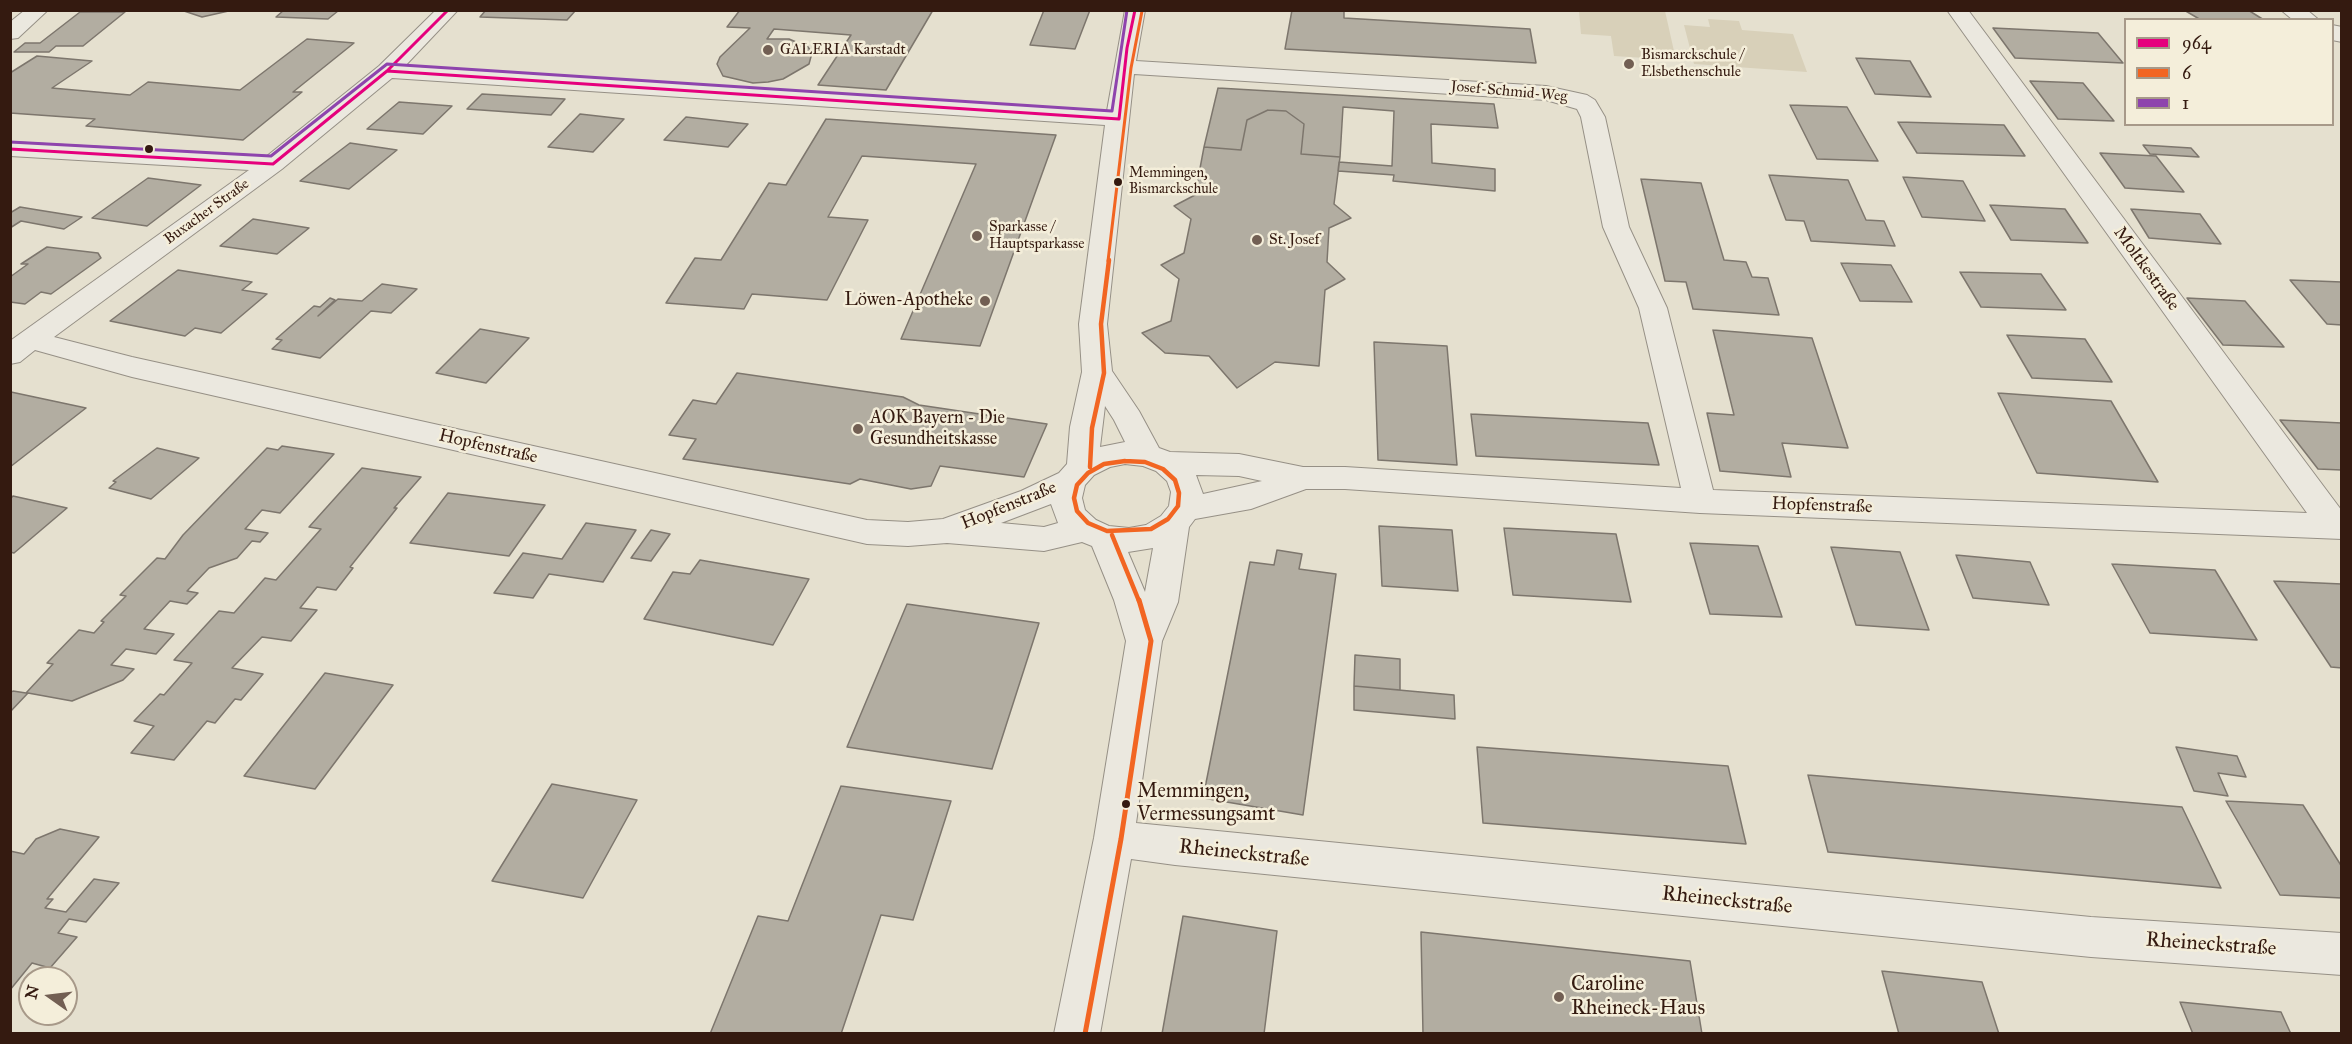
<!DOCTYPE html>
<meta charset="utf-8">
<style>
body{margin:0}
#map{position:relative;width:2352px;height:1044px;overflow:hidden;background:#e5e0cf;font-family:"IM FELL Great Primer",serif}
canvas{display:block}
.frame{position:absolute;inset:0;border:12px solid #341a10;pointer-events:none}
.legend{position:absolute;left:2124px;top:18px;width:210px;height:108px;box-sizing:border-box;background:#f4eeda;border:2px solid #a79989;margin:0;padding:8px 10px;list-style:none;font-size:18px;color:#341a10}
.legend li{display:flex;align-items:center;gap:12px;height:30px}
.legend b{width:30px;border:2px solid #a79989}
.north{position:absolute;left:18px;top:966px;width:60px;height:60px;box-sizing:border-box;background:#f4eeda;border:2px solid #a79989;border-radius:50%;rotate:284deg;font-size:16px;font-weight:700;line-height:24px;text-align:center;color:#341a10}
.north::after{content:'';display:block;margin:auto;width:21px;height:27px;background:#725f53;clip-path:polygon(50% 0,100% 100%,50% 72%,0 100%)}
</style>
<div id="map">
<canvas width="2352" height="1044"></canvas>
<div class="frame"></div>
<ul class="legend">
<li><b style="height:8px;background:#e5007d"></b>964</li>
<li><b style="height:8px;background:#f26522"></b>6</li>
<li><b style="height:8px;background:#8e44ad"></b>1</li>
</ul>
<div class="north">N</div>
</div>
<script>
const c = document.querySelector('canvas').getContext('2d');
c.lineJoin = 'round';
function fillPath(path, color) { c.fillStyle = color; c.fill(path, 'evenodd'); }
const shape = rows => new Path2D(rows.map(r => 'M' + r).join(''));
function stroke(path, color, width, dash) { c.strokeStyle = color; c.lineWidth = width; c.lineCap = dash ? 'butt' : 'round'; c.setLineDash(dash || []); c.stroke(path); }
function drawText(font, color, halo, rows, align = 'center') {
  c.font = font + ' "IM FELL Great Primer",serif'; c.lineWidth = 5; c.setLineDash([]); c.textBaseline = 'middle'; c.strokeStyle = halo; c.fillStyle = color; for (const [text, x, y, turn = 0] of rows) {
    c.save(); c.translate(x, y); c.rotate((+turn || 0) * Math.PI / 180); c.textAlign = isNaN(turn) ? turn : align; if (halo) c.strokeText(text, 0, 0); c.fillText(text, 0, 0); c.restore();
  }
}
fillPath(shape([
 [1610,10,1665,11,1676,60,1614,56,1611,36,1581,34,1579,11],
 [1708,19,1739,21,1742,30,1793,34,1807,72,1694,64,1684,25,1710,27]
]), '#d8d0b9');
const building = shape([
 [181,10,233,10,202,17,181,10],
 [284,10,331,10,338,11,328,19,276,17,284,10],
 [486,10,576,10,567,20,480,17,486,10],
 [740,10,933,10,886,90,818,85,851,35,774,29,767,39,789,39,808,47,812,53,809,64,783,79,768,82,753,83,723,76,717,64,720,57,750,28,727,27,740,10],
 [1044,10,1090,10,1075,49,1030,45,1044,10],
 [1292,10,1344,10,1344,18,1530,29,1536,63,1285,49,1292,10],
 [2184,10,2248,10,2264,20,2201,20,2184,10],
 [80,12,125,12,83,46,56,46,49,52,14,52,25,43,40,43,80,12],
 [1993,28,2098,33,2123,63,2015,58,1993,28],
 [307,39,354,43,293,92,302,92,243,140,86,126,95,119,10,113,10,73,37,56,92,61,52,88,130,95,148,82,240,90,307,39],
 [1856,58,1910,61,1931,97,1875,94,1856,58],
 [2030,81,2083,83,2114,121,2058,119,2030,81],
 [1218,88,1494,104,1498,128,1431,124,1432,163,1495,169,1495,191,1393,181,1394,175,1338,171,1339,162,1392,166,1394,111,1343,107,1340,157,1301,154,1304,124,1286,111,1268,110,1247,120,1241,150,1204,147,1218,88],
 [482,94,565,99,551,115,467,109,482,94],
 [399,102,452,106,423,134,367,129,399,102],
 [1790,105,1847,107,1878,161,1817,159,1790,105],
 [1268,110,1286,111,1304,124,1301,154,1340,157,1334,204,1351,218,1329,228,1327,262,1345,279,1325,290,1319,366,1275,362,1237,388,1209,356,1165,353,1142,333,1171,321,1179,279,1161,265,1184,253,1191,219,1174,206,1195,195,1204,147,1241,150,1247,120,1268,110],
 [580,114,624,119,593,152,548,147,580,114],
 [686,117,748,124,728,147,664,140,686,117],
 [826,119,1056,135,980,346,901,339,976,164,862,156,828,217,868,220,827,300,752,294,744,309,666,303,695,258,721,260,769,183,786,185,826,119],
 [1898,122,2004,125,2025,156,1917,153,1898,122],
 [350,143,397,150,349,189,300,181,350,143],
 [2143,145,2191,148,2199,157,2150,154,2143,145],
 [2100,153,2156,156,2184,192,2125,188,2100,153],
 [1769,175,1848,180,1866,220,1884,221,1895,246,1811,241,1804,221,1786,220,1769,175],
 [1903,177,1963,181,1985,221,1922,217,1903,177],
 [148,178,201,185,147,226,92,218,148,178],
 [1641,179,1701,183,1724,260,1746,262,1752,277,1768,278,1779,315,1693,309,1686,282,1665,281,1641,179],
 [1990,205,2065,209,2088,243,2011,240,1990,205],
 [20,207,38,210,82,217,64,229,21,221,10,228,10,213,20,207],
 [2131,209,2200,214,2221,244,2149,238,2131,209],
 [253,219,309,228,277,254,220,246,253,219],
 [47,247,98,253,101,258,51,294,41,292,25,304,10,302,10,277,28,264,21,264,47,247],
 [1841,263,1891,265,1912,302,1860,301,1841,263],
 [178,270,252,282,242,290,267,294,221,333,195,328,185,336,110,321,178,270],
 [1960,272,2041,274,2066,310,1981,307,1960,272],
 [2290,280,2342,282,2342,325,2327,324,2290,280],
 [382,284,417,289,391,313,371,311,320,358,272,349,282,340,276,339,314,306,320,307,330,298,335,300,318,316,338,299,362,301,382,284],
 [2187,298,2245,301,2284,347,2223,345,2187,298],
 [480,329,529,338,486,383,436,373,480,329],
 [1713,330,1812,338,1848,448,1782,443,1791,477,1720,471,1707,413,1734,415,1713,330],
 [2007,335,2085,339,2112,382,2032,378,2007,335],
 [1374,342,1447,346,1457,465,1378,460,1374,342],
 [737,373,903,397,919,405,1047,424,1024,477,940,466,931,486,911,489,860,479,850,484,683,459,696,439,669,435,693,400,716,404,737,373],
 [10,392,11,392,86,408,10,467,10,392],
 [1998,393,2111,401,2158,482,2037,473,1998,393],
 [1471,414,1648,423,1659,465,1476,456,1471,414],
 [2280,420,2342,423,2342,470,2318,469,2280,420],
 [282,446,334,454,280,513,262,510,245,529,268,533,260,542,252,541,237,558,209,568,187,591,198,593,187,604,170,601,144,629,174,634,156,654,126,649,111,665,134,669,123,680,72,701,28,693,10,712,10,693,13,691,26,693,53,664,47,663,79,630,94,633,104,622,101,621,126,596,120,595,157,558,165,559,183,535,267,448,278,450,282,446],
 [157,448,199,458,151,499,109,488,116,482,113,481,157,448],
 [362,468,421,477,394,508,397,508,350,567,353,568,336,590,317,587,300,608,317,610,291,641,262,637,232,668,263,674,241,700,235,699,215,723,207,721,174,760,131,753,154,726,134,721,160,694,164,695,192,663,174,660,219,611,234,613,265,578,276,580,321,529,309,527,362,468],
 [448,493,545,505,509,556,410,543,448,493],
 [13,496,67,508,14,553,10,552,10,499,13,496],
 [586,523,636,530,603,582,549,574,533,598,494,593,523,553,562,559,586,523],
 [1379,526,1452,530,1458,591,1382,586,1379,526],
 [1504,528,1616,534,1631,602,1513,595,1504,528],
 [651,530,670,534,651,561,631,558,651,530],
 [1690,543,1758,546,1782,617,1710,614,1690,543],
 [1831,547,1900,552,1929,630,1856,625,1831,547],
 [1277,550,1302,554,1299,569,1336,574,1303,815,1203,798,1250,562,1274,565,1277,550],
 [1956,555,2030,562,2049,605,1973,598,1956,555],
 [700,560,809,579,773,645,644,619,673,572,690,574,700,560],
 [2112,564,2215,570,2257,640,2150,633,2112,564],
 [2274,581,2342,584,2342,668,2331,667,2274,581],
 [907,604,1039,623,992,769,847,747,907,604],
 [1355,655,1400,659,1400,690,1354,686,1355,655],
 [325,673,393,685,315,789,244,776,325,673],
 [1354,686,1454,695,1455,719,1354,710,1354,686],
 [1477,747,1728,766,1746,844,1483,823,1477,747],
 [2176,747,2237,756,2246,777,2218,773,2228,796,2194,791,2176,747],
 [1808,775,2182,807,2221,888,1828,852,1808,775],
 [552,784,637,800,583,898,492,881,552,784],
 [841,786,951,801,913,920,881,915,841,1034,710,1034,758,916,788,921,841,786],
 [2226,801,2303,805,2342,867,2342,898,2280,895,2226,801],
 [60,829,99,837,47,899,53,899,45,908,66,912,94,879,119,883,86,922,69,919,58,933,77,937,50,968,32,963,10,990,10,851,24,854,36,839,60,829],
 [1183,916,1277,931,1264,1034,1162,1034,1183,916],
 [1421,932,1690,961,1702,1034,1423,1034,1421,932],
 [1882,971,1982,982,1999,1034,1899,1034,1882,971],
 [2180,1002,2281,1012,2291,1034,2193,1034,2180,1002]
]);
fillPath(building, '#b2ada1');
stroke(building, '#7d766d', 1.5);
const minor = shape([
 [25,10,48,10,18,38,10,39,10,22,25,10],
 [436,10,458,10,405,66,1107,111,1125,10,1145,10,1136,61,1546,86,1587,95,1595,100,1605,117,1629,227,1667,308,1713,490,2307,513,1947,10,1968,10,2342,511,2342,539,1700,513,1345,489,1306,489,1251,509,1195,519,1189,527,1178,602,1162,641,1136,823,2091,917,2342,933,2342,975,2091,957,1175,865,1131,859,1100,1034,1054,1034,1094,838,1126,641,1114,600,1092,546,1082,542,1044,551,947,543,908,546,867,544,132,377,35,350,20,362,10,364,10,341,249,170,10,156,10,142,267,156,379,66,436,10],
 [1134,74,1546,100,1577,109,1581,117,1603,227,1639,308,1681,488,1345,467,1303,467,1239,454,1170,452,1159,448,1139,411,1112,371,1107,324,1134,74],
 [392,78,1105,125,1079,324,1082,372,1070,427,1067,464,1059,473,1021,491,943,519,908,522,867,520,132,357,54,337,282,169,392,78],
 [1105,406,1114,420,1125,442,1100,447,1105,406],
 [1125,464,1143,466,1156,471,1167,481,1171,492,1169,506,1161,516,1146,525,1129,528,1109,526,1096,520,1085,510,1082,498,1085,485,1094,475,1110,467,1125,464],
 [1196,475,1239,476,1262,481,1203,494,1196,475],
 [1051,504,1058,523,1044,527,1001,523,1051,504],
 [1153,548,1145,592,1128,552,1153,548],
 [2281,10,2307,10,2319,20,2293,20,2281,10],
 [2332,25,2342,27,2342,42,2332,40,2332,25]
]);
stroke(minor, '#969086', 2);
fillPath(minor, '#ebe8df');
stroke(shape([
 [387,71,1119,119,1127,48,1135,10],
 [10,149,273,164,387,71,448,10]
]), '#e5007d', 3);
stroke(shape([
 [1108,261,1131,68,1142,11]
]), '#f26522', 3);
stroke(shape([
 [1125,461,1145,462,1163,469,1175,480,1179,493,1178,506,1168,519,1151,529,1107,531,1088,523,1077,511,1074,498,1077,485,1088,473,1104,464,1125,461],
 [1090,467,1092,428,1104,373,1101,324,1109,260],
 [1112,535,1139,601]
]), '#f26522', 4.5);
stroke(shape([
 [1085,1034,1121,839,1151,641,1139,600]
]), '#f26522', 5);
stroke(shape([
 [10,142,271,156,387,64,1112,111,1127,10]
]), '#8e44ad', 3);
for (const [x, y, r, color] of [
 [768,50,6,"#725f53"],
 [1629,64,6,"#725f53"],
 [149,149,5,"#341a10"],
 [1118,182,5,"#341a10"],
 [977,236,6,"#725f53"],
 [1257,240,6,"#725f53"],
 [985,301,6,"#725f53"],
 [858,429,6,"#725f53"],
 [1126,804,5,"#341a10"],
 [1559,997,6,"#725f53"]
]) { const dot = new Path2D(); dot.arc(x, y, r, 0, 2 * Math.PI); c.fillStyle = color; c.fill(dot); stroke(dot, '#f4eeda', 2); }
drawText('14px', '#341a10', '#f4eeda', [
 ["Memmingen,",1129,174],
 ["Bismarckschule",1129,190]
], 'left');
drawText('15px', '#341a10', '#f4eeda', [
 ["GALERIA Karstadt",780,50],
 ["Bismarckschule /",1641,55],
 ["Elsbethenschule",1641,72],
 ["Sparkasse /",989,227],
 ["Hauptsparkasse",989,244],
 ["St. Josef",1269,240]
], 'left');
drawText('15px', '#341a10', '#f4eeda', [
 ["Josef-Schmid-Weg",1509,92,5],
 ["Buxacher Straße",207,212,-36]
]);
drawText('18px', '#341a10', '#f4eeda', [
 ["Moltkestraße",2146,269,54],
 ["Hopfenstraße",488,447,13],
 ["Hopfenstraße",1009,506,-22],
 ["Hopfenstraße",1822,506,2]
]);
drawText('18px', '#341a10', '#f4eeda', [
 ["Löwen-Apotheke",973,301],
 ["AOK Bayern - Die",870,419,"left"],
 ["Gesundheitskasse",870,440,"left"]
], 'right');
drawText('20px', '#341a10', '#f4eeda', [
 ["Memmingen,",1137,792],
 ["Vermessungsamt",1137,815]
], 'left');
drawText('21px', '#341a10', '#f4eeda', [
 ["Rheineckstraße",1244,854,6],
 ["Rheineckstraße",1727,901,6],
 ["Rheineckstraße",2211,945,4]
]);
drawText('21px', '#341a10', '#f4eeda', [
 ["Caroline",1571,985],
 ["Rheineck-Haus",1571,1009]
], 'left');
</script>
